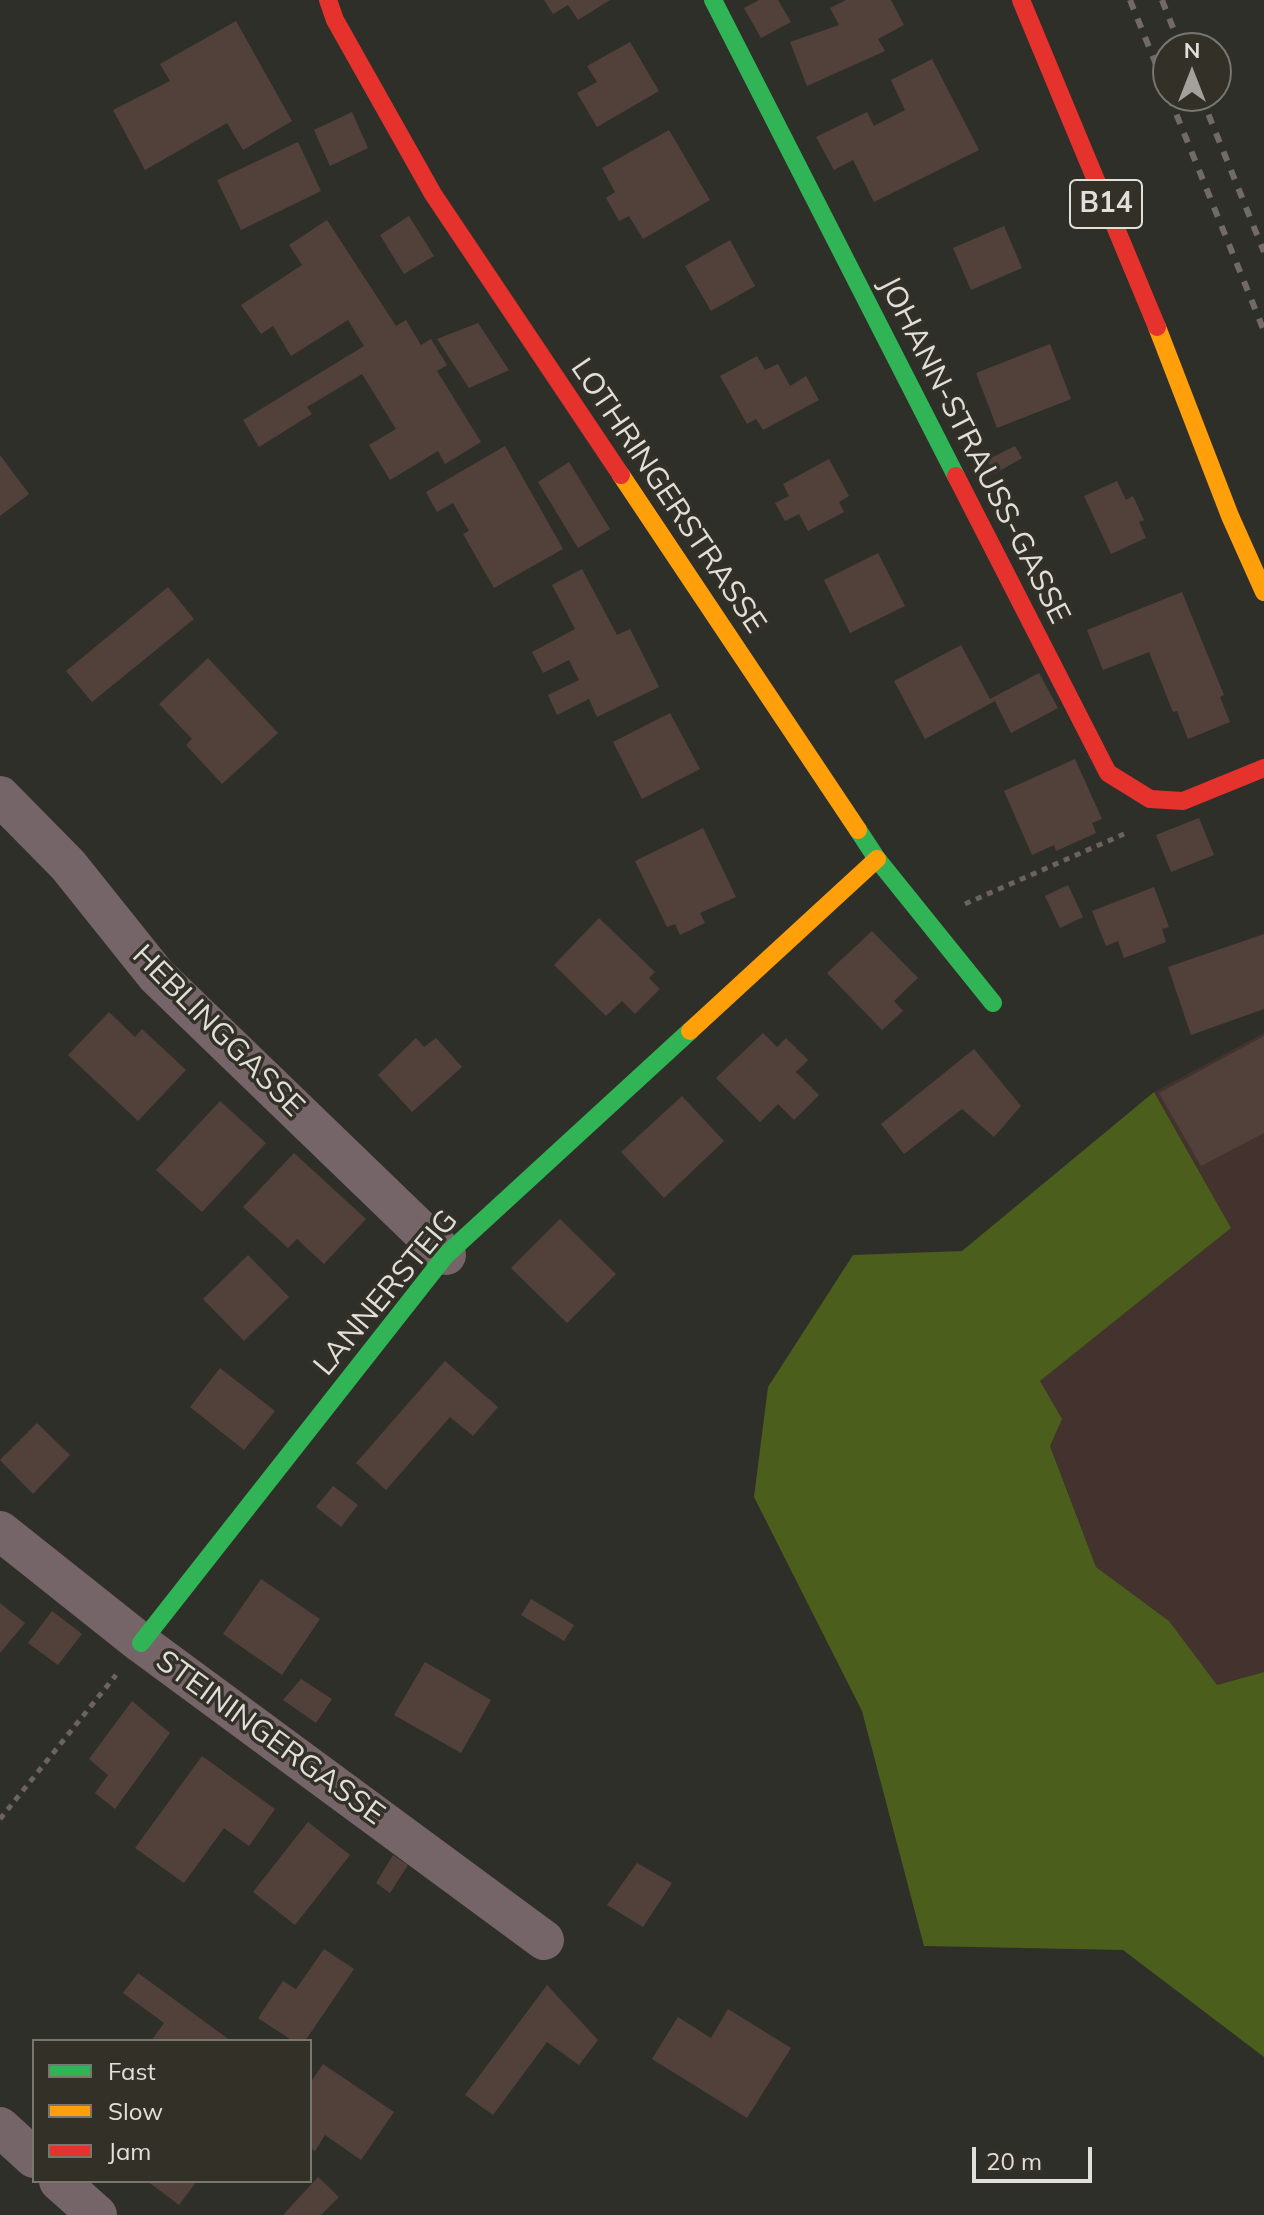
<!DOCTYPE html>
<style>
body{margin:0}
#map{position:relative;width:1264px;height:2215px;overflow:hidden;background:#2f2f2a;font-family:Mulish,sans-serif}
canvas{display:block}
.legend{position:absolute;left:32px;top:2039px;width:280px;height:144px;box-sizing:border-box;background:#323027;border:2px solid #78766e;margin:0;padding:10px 14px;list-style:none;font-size:24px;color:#e0dfd9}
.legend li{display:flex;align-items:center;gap:16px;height:40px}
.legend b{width:40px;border:2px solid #78766e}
.north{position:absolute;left:1152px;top:32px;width:80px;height:80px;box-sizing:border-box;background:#323027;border:2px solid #78766e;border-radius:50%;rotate:0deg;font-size:22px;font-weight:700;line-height:32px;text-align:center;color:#e0dfd9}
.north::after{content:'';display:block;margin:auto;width:28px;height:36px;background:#a2a19c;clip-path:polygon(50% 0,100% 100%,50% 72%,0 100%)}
.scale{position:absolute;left:972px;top:2147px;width:120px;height:36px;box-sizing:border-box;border:4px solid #e0dfd9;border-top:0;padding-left:10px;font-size:24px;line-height:28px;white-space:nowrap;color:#e0dfd9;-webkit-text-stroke:6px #323027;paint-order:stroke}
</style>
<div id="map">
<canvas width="1264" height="2215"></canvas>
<ul class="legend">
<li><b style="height:10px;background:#30b455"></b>Fast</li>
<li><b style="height:10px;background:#ff9f0a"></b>Slow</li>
<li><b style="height:10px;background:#e5322d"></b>Jam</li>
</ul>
<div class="north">N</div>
<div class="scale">20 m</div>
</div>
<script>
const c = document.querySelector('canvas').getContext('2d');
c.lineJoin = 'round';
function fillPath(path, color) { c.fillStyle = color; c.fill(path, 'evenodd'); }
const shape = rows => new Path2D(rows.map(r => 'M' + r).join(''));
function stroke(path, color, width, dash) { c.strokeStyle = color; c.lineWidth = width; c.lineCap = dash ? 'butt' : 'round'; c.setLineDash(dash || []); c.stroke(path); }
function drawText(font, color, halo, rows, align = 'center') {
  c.font = font + ' Mulish,sans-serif'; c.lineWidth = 7; c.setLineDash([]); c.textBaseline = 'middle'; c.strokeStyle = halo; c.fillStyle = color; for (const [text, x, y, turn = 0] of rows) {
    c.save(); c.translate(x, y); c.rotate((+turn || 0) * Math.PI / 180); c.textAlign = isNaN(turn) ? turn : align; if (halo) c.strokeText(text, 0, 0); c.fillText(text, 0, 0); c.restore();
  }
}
fillPath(shape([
 [1264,1033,1264,1672,1217,1685,1169,1621,1096,1567,1050,1445,1040,1381,1231,1228,1154,1092]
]), '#43322e');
fillPath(shape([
 [1154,1092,1231,1228,1040,1381,1062,1419,1050,1446,1096,1567,1169,1621,1217,1685,1264,1672,1264,2057,1123,1950,924,1946,862,1711,754,1497,768,1387,853,1255,962,1251]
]), '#4b5e1c');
fillPath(shape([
 [544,0,610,0,578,20,568,5,553,14],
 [759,0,778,0,791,22,761,38,744,8],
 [846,0,891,0,904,25,878,39,885,51,807,86,790,42,839,25,830,8],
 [236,21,292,121,243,150,227,123,145,170,113,110,170,81,160,64],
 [630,42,659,91,597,127,577,93,597,82,587,66],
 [932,59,979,150,874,202,853,160,834,170,816,137,867,112,874,126,905,110,891,80],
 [352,112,368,148,330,166,314,130],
 [669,130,710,200,643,239,629,216,619,221,606,198,615,192,602,168],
 [298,142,321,191,241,230,217,180],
 [409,216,434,256,404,274,380,235],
 [327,220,396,326,406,320,421,345,431,339,447,365,437,371,481,442,445,464,438,451,390,480,369,445,396,429,362,374,307,407,312,414,259,447,243,420,364,346,348,320,291,356,273,326,261,334,241,305,302,265,289,245],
 [1004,226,1022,268,971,290,953,248],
 [730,240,755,286,711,311,685,266],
 [478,323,509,370,469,388,437,339],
 [1050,344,1071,399,997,428,976,373],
 [757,356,765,370,778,364,790,386,806,376,819,400,763,430,756,419,747,424,720,376],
 [505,446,563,549,494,588,463,534,469,531,453,503,437,512,426,492],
 [1015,446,1022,458,994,474,987,460],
 [0,455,29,494,0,516],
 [829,459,849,496,839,502,844,512,808,531,799,514,785,521,775,503,789,496,783,484],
 [569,462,610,529,578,548,538,482],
 [1117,481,1126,500,1133,496,1144,520,1139,522,1146,538,1111,554,1084,496],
 [878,553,905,606,850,633,824,580],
 [582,569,617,635,630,629,659,687,597,717,589,699,557,715,548,695,579,680,569,660,543,673,532,652,575,629,552,585],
 [168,587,194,619,92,702,66,671],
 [1182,592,1224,695,1220,697,1230,722,1188,739,1177,711,1173,712,1149,652,1103,670,1087,630],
 [961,645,990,699,1039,673,1058,708,1011,733,995,701,925,739,894,681],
 [208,658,278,733,222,784,186,745,192,739,159,704],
 [670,713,700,769,642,799,613,742],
 [1075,759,1102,819,1092,823,1096,833,1056,851,1054,845,1032,855,1004,791],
 [1199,818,1214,855,1171,872,1156,835],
 [703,828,736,897,700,913,705,923,680,935,675,924,667,927,635,861],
 [1068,885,1083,917,1060,928,1045,896],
 [1154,887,1169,927,1162,929,1166,942,1124,958,1118,941,1106,946,1092,911],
 [599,918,655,972,649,978,660,989,635,1014,622,1001,606,1016,554,965],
 [872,931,918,978,894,1001,903,1011,882,1030,827,973],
 [1264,934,1264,1009,1191,1035,1168,967],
 [109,1012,135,1037,142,1029,186,1070,138,1121,68,1055],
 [763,1033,777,1047,786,1038,808,1060,796,1072,819,1095,794,1120,778,1104,760,1122,716,1078],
 [1264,1036,1264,1133,1201,1166,1159,1093],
 [416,1038,424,1047,436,1038,462,1067,412,1112,378,1075],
 [974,1049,1021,1106,994,1137,962,1109,904,1154,881,1124],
 [682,1096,724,1141,664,1198,621,1152],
 [220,1101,266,1143,202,1212,156,1170],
 [294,1153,366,1219,324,1264,297,1239,288,1248,243,1207],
 [560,1219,616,1274,567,1323,511,1268],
 [248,1255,289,1297,244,1341,203,1299],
 [445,1361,498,1407,473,1436,450,1417,386,1490,356,1463],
 [220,1368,275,1411,244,1450,190,1407],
 [37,1423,70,1455,33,1494,0,1460],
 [333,1486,358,1505,341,1527,316,1507],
 [261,1579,320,1619,282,1675,223,1634],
 [531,1599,574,1625,564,1641,521,1615],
 [0,1603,25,1623,0,1653],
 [52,1611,82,1634,58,1665,28,1643],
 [425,1662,491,1700,461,1753,394,1715],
 [301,1679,332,1699,316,1723,283,1700],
 [132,1701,170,1733,115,1809,95,1793,108,1775,89,1759],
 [202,1756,275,1809,249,1846,224,1828,184,1883,135,1848],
 [308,1822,350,1855,295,1925,253,1892],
 [393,1855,408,1865,390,1893,376,1883],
 [637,1863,672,1883,643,1927,607,1905],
 [324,1949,354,1969,305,2041,293,2041,258,2018,283,1981,296,1989],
 [138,1973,231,2041,151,2041,164,2023,123,1993],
 [547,1985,598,2040,579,2065,547,2042,493,2115,465,2095],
 [728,2009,791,2048,747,2118,652,2059,678,2017,711,2038],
 [323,2064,394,2112,361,2160,325,2135,315,2151,310,2148,310,2083],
 [318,2177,339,2197,321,2215,283,2215],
 [147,2181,197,2181,179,2205]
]), '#52413a');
stroke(shape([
 [965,904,1124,834],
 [0,1819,116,1675]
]), '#6c6262', 5, [6, 6]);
stroke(shape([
 [0,796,68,865,156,975,446,1255],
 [0,1531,141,1643,544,1940],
 [0,2127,34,2158],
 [59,2181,97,2215]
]), '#766568', 40);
stroke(shape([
 [713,0,956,476],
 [858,830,877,859,993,1003],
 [141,1643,446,1255,690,1031]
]), '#30b455', 18);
stroke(shape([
 [1157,327,1230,516,1264,592],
 [621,475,858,830],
 [690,1031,877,859]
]), '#ff9f0a', 18);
stroke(shape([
 [328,0,335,20,433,194,621,475],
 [1021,0,1157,327],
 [956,476,1108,773,1150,799,1183,801,1264,768]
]), '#e5322d', 18);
stroke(shape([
 [1130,0,1168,94],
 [1162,0,1181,48],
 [1169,96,1264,331],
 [1201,96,1264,252]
]), '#726a69', 6, [10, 10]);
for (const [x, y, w] of [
 [1106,204,72]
]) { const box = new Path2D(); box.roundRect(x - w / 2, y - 24, w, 48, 6); c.fillStyle = '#323027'; c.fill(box); stroke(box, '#e0dfd9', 2); }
drawText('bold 28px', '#e0dfd9', null, [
 ["B14",1106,204]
]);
drawText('30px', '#e0dfd9', '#323027', [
 ["JOHANN-STRAUSS-GASSE",974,450,63],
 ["LOTHRINGERSTRASSE",668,496,56],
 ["HEBLINGGASSE",218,1031,45],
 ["LANNERSTEIG",386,1293,-50],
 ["STEININGERGASSE",270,1738,36]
]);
</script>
